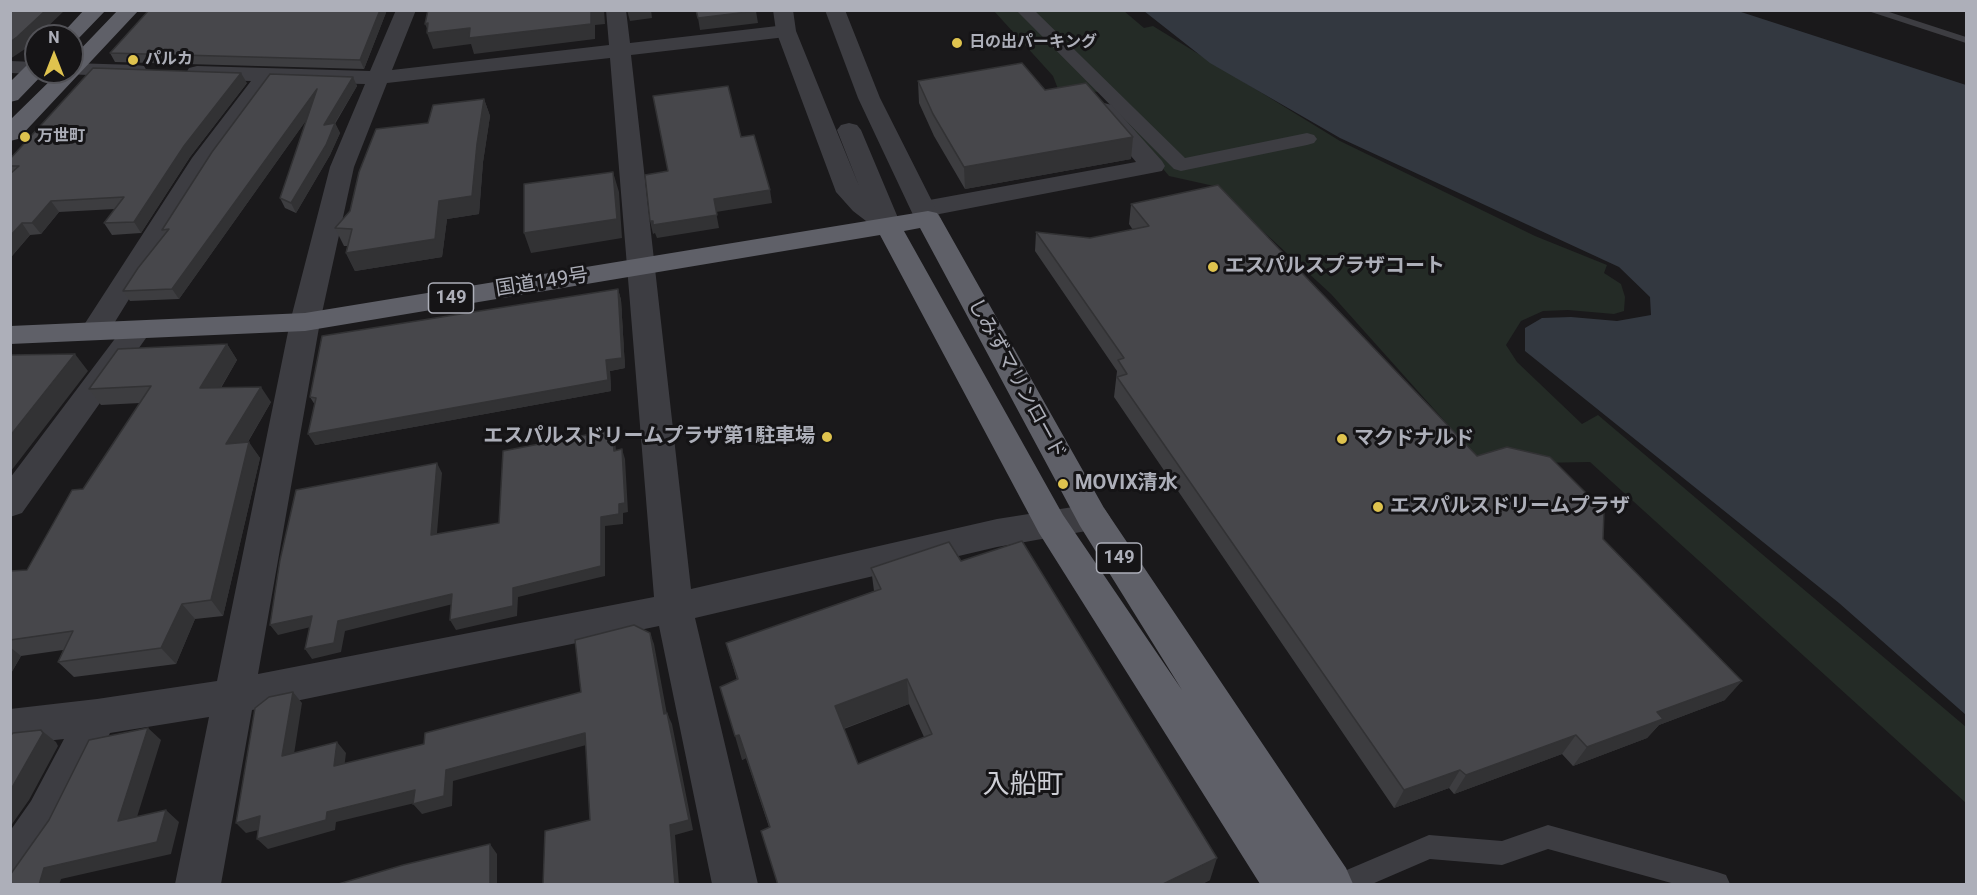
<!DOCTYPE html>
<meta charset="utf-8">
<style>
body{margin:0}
#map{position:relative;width:1977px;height:895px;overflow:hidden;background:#1a191b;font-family:Roboto,sans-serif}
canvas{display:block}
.frame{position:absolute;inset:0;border:12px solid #adafb9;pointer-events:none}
.north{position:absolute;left:24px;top:24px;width:60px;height:60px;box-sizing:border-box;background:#151416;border:2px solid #525257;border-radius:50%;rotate:0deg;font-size:16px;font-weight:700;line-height:24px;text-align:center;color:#adafb9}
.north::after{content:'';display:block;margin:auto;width:21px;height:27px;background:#dfc34e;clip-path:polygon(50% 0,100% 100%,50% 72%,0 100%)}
</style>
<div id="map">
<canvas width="1977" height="895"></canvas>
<div class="frame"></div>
<div class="north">N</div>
</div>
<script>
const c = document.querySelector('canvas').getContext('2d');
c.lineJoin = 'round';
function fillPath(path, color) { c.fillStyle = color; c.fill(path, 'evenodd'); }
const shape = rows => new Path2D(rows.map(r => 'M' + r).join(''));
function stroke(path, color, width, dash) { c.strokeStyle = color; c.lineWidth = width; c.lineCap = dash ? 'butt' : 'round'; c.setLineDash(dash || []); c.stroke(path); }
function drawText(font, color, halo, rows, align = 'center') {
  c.font = font + ' Roboto,"Noto Sans JP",sans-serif'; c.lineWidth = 6; c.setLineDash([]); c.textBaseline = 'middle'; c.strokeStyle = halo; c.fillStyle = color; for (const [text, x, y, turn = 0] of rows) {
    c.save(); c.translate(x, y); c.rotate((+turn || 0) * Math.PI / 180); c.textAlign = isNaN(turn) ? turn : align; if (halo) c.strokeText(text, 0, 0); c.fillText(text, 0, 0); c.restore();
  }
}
fillPath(shape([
 [994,11,1124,11,1144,28,1153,26,1340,141,1535,236,1607,265,1604,273,1621,284,1625,297,1624,311,1614,314,1568,310,1543,311,1521,321,1506,345,1517,362,1582,424,1598,415,1966,727,1966,803,1590,462,1483,464,1331,294,1214,186,1169,176,1099,92,1058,89,1053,76]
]), '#242b26');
fillPath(shape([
 [1144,11,1738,11,1966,85,1966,715,1839,603,1525,351,1525,328,1542,318,1571,317,1617,321,1651,315,1650,297,1619,267,1340,138,1210,63]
]), '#333840');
fillPath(shape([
 [1865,10,1883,10,1966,37,1966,43,1865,10],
 [1548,825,1717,872,1726,875,1730,884,1675,884,1548,849,1502,865,1430,859,1372,884,1331,884,1335,875,1429,835,1502,841,1548,825]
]), '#3d3d42');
fillPath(shape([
 [1016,10,1034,10,1185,158,1307,133,1314,135,1317,139,1314,143,1307,145,1181,171,1174,169,1016,10]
]), '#3d3d42');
fillPath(shape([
 [396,10,416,10,392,70,609,45,606,10,626,10,630,43,786,25,793,27,796,31,793,35,786,37,631,55,691,589,997,519,1092,504,1104,508,1110,517,1104,526,1092,530,997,547,695,618,758,884,712,884,659,626,252,710,221,884,175,884,209,717,110,733,63,831,28,884,10,884,10,831,31,801,64,739,10,745,10,709,97,699,217,681,290,322,330,167,365,84,273,82,215,160,105,338,95,340,85,338,80,331,192,158,251,81,197,80,189,78,186,73,189,68,197,66,370,71,396,10],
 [610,58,654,597,258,674,320,322,354,167,387,83,610,58],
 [10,61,36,62,36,72,44,72,36,74,10,73,10,61],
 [72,63,136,65,144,66,147,71,144,76,136,77,64,74,63,72,72,72,72,63],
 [1104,103,1112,105,1162,161,1165,166,1162,171,924,217,915,214,911,209,915,204,924,201,1136,162,1093,110,1096,105,1104,103],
 [136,322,146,324,151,331,22,513,10,517,10,478,126,324,136,322]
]), '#3d3d42');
fillPath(shape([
 [773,10,793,10,796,31,859,186,837,130,841,125,849,123,857,125,861,130,901,225,897,231,888,233,879,231,853,211,836,192,776,31,773,10],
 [825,10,845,10,880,98,941,219,937,225,928,227,919,225,915,219,858,98,825,10]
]), '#3d3d42');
fillPath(shape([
 [84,10,106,10,77,40,72,42,72,36,60,36,84,10],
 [118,10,139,10,18,139,10,141,10,120,59,72,72,72,72,58,118,10],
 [36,63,36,72,45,72,18,100,10,102,10,82,28,64,36,63],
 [928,211,937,213,941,219,1104,508,1346,868,1353,884,1260,884,1039,533,880,235,305,331,10,344,10,326,305,313,928,211],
 [920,228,1080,526,1182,690,1063,515,904,231,920,228]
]), '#5f6068');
fillPath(shape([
 [387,10,364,69,115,62,110,53],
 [353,77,357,86,335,124,335,123,340,133,330,155,296,213,285,208,280,198,307,119,179,299,130,301,123,291,165,234,162,230],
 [918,81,1045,90,1133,137,1131,159,965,189,934,136,919,103],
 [247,83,190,157,141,233,112,235,104,223,115,209,59,212,41,234,30,235,12,256,10,256,10,159],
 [484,99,490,116,483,162,479,214,447,219,442,257,355,271,346,253,348,246,344,246,335,228,428,123],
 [1131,204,1477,456,1603,539,1725,700,1659,725,1647,738,1573,766,1562,754,1454,794,1449,788,1394,808,1114,397,1117,371,1035,251,1036,232,1090,238,1133,230,1129,224],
 [618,289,621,300,625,368,610,371,611,391,315,445,315,405,310,397],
 [227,344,237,360,221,388,271,402,248,442,260,458,223,616,195,619,176,664,74,677,58,662,63,650,21,656,10,675,10,571,27,570,83,489,140,403,101,405,89,389],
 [961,561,1210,880,1200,885,778,885,769,827,746,758,742,760,737,680,726,643,874,591,871,568],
 [909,704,924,737,858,764,844,729]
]), '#3d3d40');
fillPath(shape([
 [46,10,65,10,38,36,36,36,36,38,25,49,10,59,10,42],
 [380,10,387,10,364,69,360,60],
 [591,10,604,10,605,24,595,25,595,39,474,54,471,44,433,49,427,33,429,33,425,24],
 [627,10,651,10,652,18,630,21],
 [756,11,758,23,700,30,698,18],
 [241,73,247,83,190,157,141,233,134,222,184,146],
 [353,77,357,86,328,134,324,125],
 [317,89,322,98,179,299,172,289],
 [484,99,490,116,483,162,479,214,447,219,442,257,355,271,346,253,439,201,477,144],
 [335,123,340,133,330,155,296,213,291,203],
 [1133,137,1131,159,965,189,964,167],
 [613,172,619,192,622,238,531,253,524,233],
 [770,190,772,203,716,212,719,228,657,238,655,233,653,234,650,221,714,199],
 [51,201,59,212,41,234,32,223],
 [22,223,30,235,12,256,10,255,10,236],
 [618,289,621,300,625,368,610,371,611,391,315,445,308,434,606,360],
 [227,344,237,360,211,404,200,388],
 [75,354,88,371,11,471,10,436],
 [261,387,271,402,237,460,226,444],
 [612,430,615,440,617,461,614,451],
 [249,442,260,458,223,616,211,600],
 [622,449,625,459,628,512,623,513,623,524,605,526,605,576,518,597,517,616,456,630,450,620,513,588],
 [437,463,442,473,436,545,431,535],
 [452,594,457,603,345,631,341,652,312,659,305,649,338,621],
 [182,604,195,619,176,664,161,648],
 [312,616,319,625,278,635,270,625],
 [650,633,654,644,669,725,664,714],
 [10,647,21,656,10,675],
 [907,679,909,704,839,730,835,706],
 [1742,681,1725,700,1659,725,1647,738,1573,766,1587,747,1657,712],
 [293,692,302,703,292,767,282,756],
 [667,713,672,724,693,830,675,835,679,885,675,885,670,825],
 [148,728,161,740,132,833,118,821],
 [41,730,56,742,58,746,29,800,10,827,10,791],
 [585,733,590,744,453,781,452,806,422,814,413,804,446,770],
 [739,735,746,758,742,760,735,736],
 [1576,735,1562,754,1454,794,1466,775],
 [337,742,346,753,343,777,334,766],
 [1460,770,1449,788,1394,808,1404,790],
 [415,790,423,801,336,822,335,830,268,849,257,839,327,812],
 [166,810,179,822,171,854,61,879,59,885,39,885,44,868],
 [260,816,271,827,246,833,236,823],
 [490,844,497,854,497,885,490,885],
 [1217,858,1210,880,1200,885,1161,885]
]), '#323234');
const building = shape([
 [10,10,46,10,17,37,10,42,10,10],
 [149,10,380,10,360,60,110,53,149,10],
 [428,10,591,10,591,24,469,38,470,28,427,33,428,23,425,24,428,10],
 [696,10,756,10,756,11,698,18,696,10],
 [1022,63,1045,90,1086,83,1133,137,964,167,933,114,918,81,1022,63],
 [93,68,241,73,184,146,134,222,104,223,124,197,51,201,32,223,22,223,10,236,10,174,19,166,10,166,10,159,93,68],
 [270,74,353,77,324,125,335,123,326,145,291,203,280,198,317,89,172,289,123,291,138,268,169,229,162,230,212,152,270,74],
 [728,86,741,137,754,135,770,190,714,199,717,215,653,225,653,221,650,221,645,175,668,171,653,96,728,86],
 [484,99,477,144,472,196,439,201,435,239,346,253,352,229,335,228,350,211,359,172,376,129,428,123,433,105,484,99],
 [613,172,617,219,524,233,524,184,613,172],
 [1218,185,1477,456,1507,447,1550,457,1604,511,1603,539,1742,681,1657,712,1663,719,1587,747,1576,735,1466,775,1460,770,1404,790,1117,377,1127,374,1118,360,1124,358,1036,232,1090,238,1149,226,1131,204,1218,185],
 [618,289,622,358,606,360,608,380,308,434,316,398,310,397,322,336,618,289],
 [227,344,200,388,261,387,226,444,249,442,211,600,182,604,161,648,58,662,73,631,10,640,10,571,27,570,72,490,83,489,151,386,89,389,118,349,227,344],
 [75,354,10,436,10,355,75,354],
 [612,430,614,451,622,449,625,503,619,504,619,514,601,517,601,566,513,588,513,606,450,620,452,594,338,621,334,643,305,649,312,616,270,625,280,560,296,490,437,463,431,535,499,523,503,451,612,430],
 [1022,541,1217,858,1161,885,778,885,761,831,770,827,739,735,735,736,720,687,738,679,726,643,881,589,871,568,949,542,961,561,1022,541],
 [907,679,932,734,858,764,835,706,907,679],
 [634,625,650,633,664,714,667,713,689,820,670,825,675,885,543,885,545,831,590,820,585,733,446,770,444,796,413,804,415,790,327,812,326,820,257,839,260,816,236,823,255,708,269,697,293,692,282,756,337,742,334,766,424,744,425,733,581,692,575,640,634,625],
 [148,728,118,821,166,810,157,842,44,868,39,885,10,885,10,875,49,820,89,740,148,728],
 [41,730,43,733,10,791,10,736,13,733,41,730],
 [490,844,490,885,335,885,403,865,490,844]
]);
fillPath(building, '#47474b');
stroke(building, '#323234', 1.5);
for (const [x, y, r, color] of [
 [957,43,6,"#dfc34e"],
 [133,60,6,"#dfc34e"],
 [25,137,6,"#dfc34e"],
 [1213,267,6,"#dfc34e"],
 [827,437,6,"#dfc34e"],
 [1342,439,6,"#dfc34e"],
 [1063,484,6,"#dfc34e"],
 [1378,507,6,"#dfc34e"]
]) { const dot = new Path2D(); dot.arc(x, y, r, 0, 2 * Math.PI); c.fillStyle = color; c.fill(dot); stroke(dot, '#151416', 2); }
drawText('bold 16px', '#adafb9', '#151416', [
 ["日の出パーキング",969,43],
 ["パルカ",145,60],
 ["万世町",37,137]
], 'left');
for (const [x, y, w] of [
 [451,298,45],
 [1119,558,45]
]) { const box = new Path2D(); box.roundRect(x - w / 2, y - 15, w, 30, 4.5); c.fillStyle = '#151416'; c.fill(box); stroke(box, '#adafb9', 1.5); }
drawText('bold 18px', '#adafb9', null, [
 ["149",451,298],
 ["149",1119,558]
]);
drawText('bold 20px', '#adafb9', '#151416', [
 ["エスパルスプラザコート",1225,267],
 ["エスパルスドリームプラザ第1駐車場",815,437,"right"],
 ["マクドナルド",1354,439],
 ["MOVIX清水",1075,484],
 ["エスパルスドリームプラザ",1390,507]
], 'left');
drawText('20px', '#adafb9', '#151416', [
 ["国道149号",542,283,-9],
 ["しみずマリンロード",1016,379,61]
]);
drawText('27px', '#cecfd6', '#151416', [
 ["入船町",1023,786]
]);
</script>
